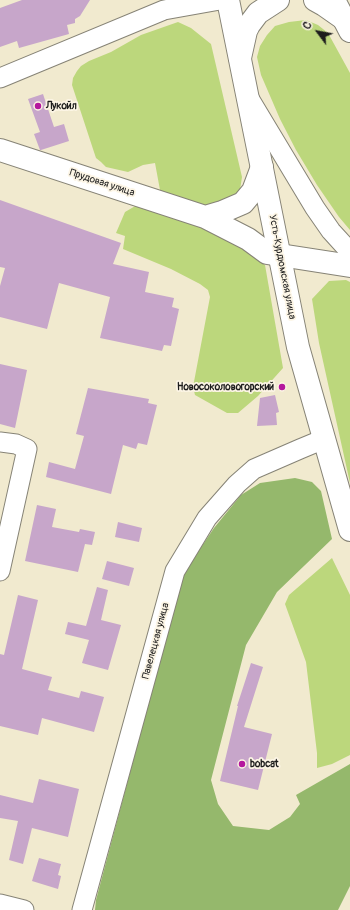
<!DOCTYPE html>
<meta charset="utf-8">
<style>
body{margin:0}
#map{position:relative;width:350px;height:910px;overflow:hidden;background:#f1eacf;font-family:Pangolin,sans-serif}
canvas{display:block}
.north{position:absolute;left:298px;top:12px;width:40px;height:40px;-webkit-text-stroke:3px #fcf5e5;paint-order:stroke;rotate:302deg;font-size:11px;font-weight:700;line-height:16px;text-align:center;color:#1c1c1c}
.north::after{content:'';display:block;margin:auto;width:14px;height:18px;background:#1c1c1c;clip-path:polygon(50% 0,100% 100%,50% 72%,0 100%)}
</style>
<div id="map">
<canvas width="350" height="910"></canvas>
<div class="north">С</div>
</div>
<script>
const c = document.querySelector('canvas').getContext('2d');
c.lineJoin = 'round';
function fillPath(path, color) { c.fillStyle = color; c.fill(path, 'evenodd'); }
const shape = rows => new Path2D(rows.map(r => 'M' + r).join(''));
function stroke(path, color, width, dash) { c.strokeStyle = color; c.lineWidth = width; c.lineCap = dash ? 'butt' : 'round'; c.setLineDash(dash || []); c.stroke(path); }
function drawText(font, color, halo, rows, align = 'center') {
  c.font = font + ' Pangolin,sans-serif'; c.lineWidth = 3.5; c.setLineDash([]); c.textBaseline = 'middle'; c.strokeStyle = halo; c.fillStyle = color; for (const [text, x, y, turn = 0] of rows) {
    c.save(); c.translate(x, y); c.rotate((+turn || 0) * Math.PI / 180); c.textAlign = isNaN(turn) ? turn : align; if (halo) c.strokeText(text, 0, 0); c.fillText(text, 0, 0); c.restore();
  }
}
fillPath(shape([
 [306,20,318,25,328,33,350,73,350,230,339,217,317,185,296,150,280,119,261,75,257,57,260,46,267,35,275,26,289,22],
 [178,22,191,28,211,44,242,177,240,190,237,196,207,212,163,195,160,190,155,163,143,165,128,172,106,167,101,162,96,158,93,149,72,85,73,78,77,71,81,66,89,61,111,52,141,35],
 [137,205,216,229,265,265,283,368,258,396,238,413,227,413,195,395,193,387,210,297,208,290,200,284,171,269,123,249,125,236,116,233,125,212],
 [346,280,350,282,350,483,319,343,312,299,329,281],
 [332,558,350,595,350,755,332,764,317,768,317,753,306,662,285,604,289,595]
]), '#bcd77c');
fillPath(shape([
 [295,478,312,482,321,491,332,539,277,592,246,645,211,780,218,804,233,826,269,830,290,817,300,804,296,795,350,764,350,886,338,910,95,910,96,900,183,574,214,528,241,495,260,483]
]), '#95b86c');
fillPath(shape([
 [22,0,90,0,80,16,75,19,75,23,67,25,69,34,19,48,17,41,0,47,0,8],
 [43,94,54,127,64,124,69,141,41,150,40,150,34,134,40,132,28,99],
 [0,200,121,243,113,264,149,272,145,292,174,298,172,307,179,309,171,346,164,345,162,351,100,338,110,297,59,283,47,329,0,317,0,286,5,268,0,267],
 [0,364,27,370,15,428,0,424],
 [88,388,149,399,148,403,157,405,147,445,138,443,136,449,123,445,111,494,46,477,49,462,75,469,84,436,76,434],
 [275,395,279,412,276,413,277,425,257,426,260,398],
 [37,505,56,509,52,527,79,532,80,529,95,532,92,545,85,544,78,572,25,561],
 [118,522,142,528,139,542,115,537],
 [107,561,134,568,129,586,102,579],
 [97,587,108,590,101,620,121,625,108,670,82,663,89,640,65,634,68,622,86,626],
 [18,595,38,600,22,669,52,677,48,690,79,698,81,691,104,697,94,732,42,718,38,735,0,726,0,654,4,655],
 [251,663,263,667,244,727,272,734,258,790,220,781,238,706,237,706],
 [39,779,79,789,68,837,32,828,23,864,9,860,18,821,0,818,0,795,33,803],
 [39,858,61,864,58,875,61,876,58,889,32,881]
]), '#c7a6ca');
const minor = shape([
 [0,78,164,10,220,0],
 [250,100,315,208,331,231,350,252],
 [0,442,16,444,27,449,0,571],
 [0,904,24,910],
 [82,910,175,571,207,518,237,484,254,469,300,449,324,439]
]);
const secondary = shape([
 [315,0,324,5,344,19],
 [240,58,246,31,249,25,258,13,278,0],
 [0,150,205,217,248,239,267,253,350,266],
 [205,217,222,212,243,203,253,191,262,167]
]);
const primary = shape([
 [228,0,298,347,350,530],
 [334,0,350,31]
]);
stroke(minor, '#868376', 21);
stroke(secondary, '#868376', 24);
stroke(primary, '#868376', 24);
stroke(minor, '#fff', 19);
stroke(secondary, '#fff', 22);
stroke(primary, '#fff', 22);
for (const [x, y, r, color] of [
 [38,106,4,"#b5179e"],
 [282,387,4,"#b5179e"],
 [242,764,4,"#b5179e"]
]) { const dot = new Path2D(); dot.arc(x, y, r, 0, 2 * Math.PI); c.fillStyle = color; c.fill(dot); stroke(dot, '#fcf5e5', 1.5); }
drawText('bold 10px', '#1c1c1c', '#fcf5e5', [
 ["Лукойл",46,106],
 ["Новосоколовогорский",274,387,"right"],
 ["bobcat",250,764]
], 'left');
drawText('10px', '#1c1c1c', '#fcf5e5', [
 ["Прудовая улица",102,183,18],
 ["Усть-Курдюмская улица",282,267,79],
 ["Павелецкая улица",156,641,-75]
]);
</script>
